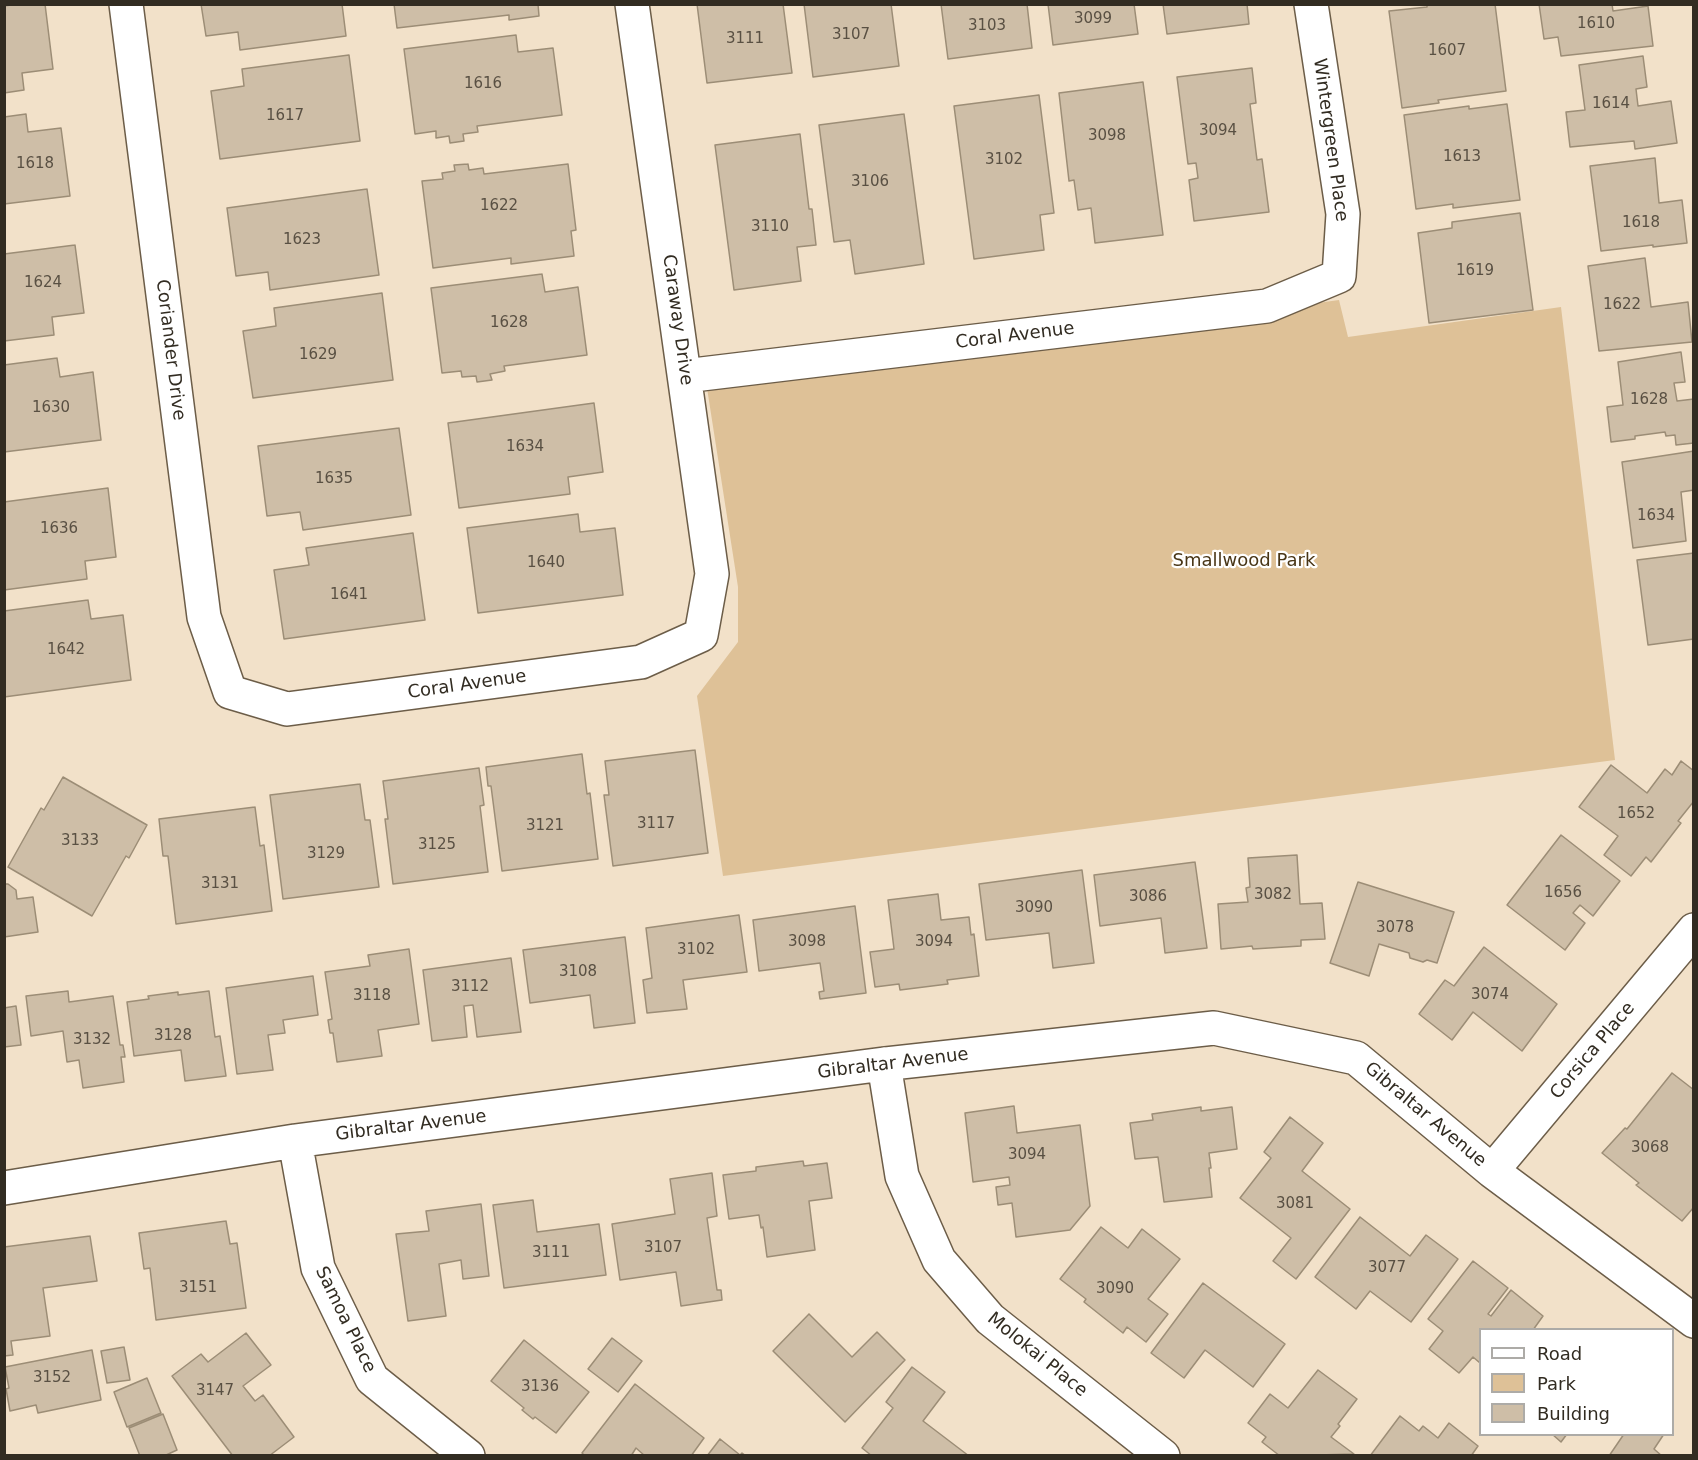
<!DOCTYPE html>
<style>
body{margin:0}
#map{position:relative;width:1698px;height:1460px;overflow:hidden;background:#f2e1c9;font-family:"DejaVu Sans",sans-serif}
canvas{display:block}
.frame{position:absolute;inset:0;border:6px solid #322c22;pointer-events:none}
.legend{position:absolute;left:1479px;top:1328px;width:195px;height:108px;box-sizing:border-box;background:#fff;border:2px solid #adaba7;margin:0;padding:8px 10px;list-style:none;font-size:18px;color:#322c22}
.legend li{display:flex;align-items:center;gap:12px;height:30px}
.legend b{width:30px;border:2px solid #adaba7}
</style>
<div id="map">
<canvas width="1698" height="1460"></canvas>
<div class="frame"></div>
<ul class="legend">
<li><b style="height:8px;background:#fff"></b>Road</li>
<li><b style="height:16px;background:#dec197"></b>Park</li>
<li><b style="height:16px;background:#cebea7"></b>Building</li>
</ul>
</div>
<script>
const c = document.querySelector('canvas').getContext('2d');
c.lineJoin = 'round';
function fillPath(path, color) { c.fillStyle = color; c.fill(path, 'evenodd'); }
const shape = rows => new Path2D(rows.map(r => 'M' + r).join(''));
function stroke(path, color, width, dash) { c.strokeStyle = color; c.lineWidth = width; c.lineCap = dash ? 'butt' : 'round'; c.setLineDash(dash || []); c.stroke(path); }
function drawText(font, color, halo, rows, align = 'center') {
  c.font = font + ' "DejaVu Sans",sans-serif'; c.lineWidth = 4.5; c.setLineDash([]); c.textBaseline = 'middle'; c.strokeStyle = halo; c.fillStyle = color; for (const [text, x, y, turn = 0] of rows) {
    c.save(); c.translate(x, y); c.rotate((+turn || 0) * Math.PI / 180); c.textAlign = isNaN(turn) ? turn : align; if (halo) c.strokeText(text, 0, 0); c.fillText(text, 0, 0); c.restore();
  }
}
fillPath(shape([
 [1339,300,1348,337,1561,307,1615,760,723,876,697,696,738,642,738,587,707,388]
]), '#dec197');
const building = shape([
 [18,4,45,4,53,69,22,73,24,90,4,93,4,6,18,4],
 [201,4,342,4,346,36,240,50,238,32,206,36,201,4],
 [394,4,538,4,539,16,509,20,509,15,397,28,394,4],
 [697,4,783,4,792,73,707,83,697,4],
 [804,4,891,4,899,66,813,77,804,4],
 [941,4,1027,4,1032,48,948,59,941,4],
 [1048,4,1134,4,1138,34,1053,45,1048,4],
 [1163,4,1247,4,1249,24,1167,34,1163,4],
 [1427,4,1495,4,1506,91,1438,100,1439,103,1402,108,1389,11,1427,7,1427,4],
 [1539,4,1612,4,1613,11,1648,6,1653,46,1561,56,1558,37,1544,39,1539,4],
 [516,35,518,52,553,48,562,115,477,126,478,132,463,134,464,141,450,143,449,136,436,138,436,131,415,134,404,49,516,35],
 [349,55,360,141,220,159,211,91,244,86,242,69,349,55],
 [1643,56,1647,87,1636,89,1638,106,1671,101,1677,143,1635,149,1634,141,1570,147,1566,112,1585,110,1579,65,1643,56],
 [1252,68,1256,103,1250,104,1257,160,1262,159,1269,212,1194,221,1189,180,1198,178,1196,163,1188,164,1177,77,1252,68],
 [1143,82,1163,235,1095,243,1091,208,1078,210,1074,180,1069,181,1059,93,1143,82],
 [1039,95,1054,213,1040,215,1044,250,974,259,954,106,1039,95],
 [1507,104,1520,200,1453,208,1453,204,1416,209,1404,115,1469,106,1469,109,1507,104],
 [26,114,28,132,61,128,70,196,4,204,4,117,26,114],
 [904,114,924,264,855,274,850,240,834,242,819,125,904,114],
 [800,134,809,209,812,209,816,245,797,247,801,281,734,290,715,145,800,134],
 [1655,158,1659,203,1682,200,1687,243,1653,247,1653,245,1601,251,1590,166,1655,158],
 [468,164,469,170,483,168,484,174,568,164,576,230,571,231,574,256,511,264,511,258,433,268,422,181,443,179,442,173,455,171,454,165,468,164],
 [367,189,379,275,270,290,268,272,236,276,227,208,367,189],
 [1520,213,1533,310,1429,323,1418,233,1452,228,1452,222,1520,213],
 [75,245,84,313,52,317,54,335,4,341,4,254,75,245],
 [1645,258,1651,307,1688,302,1692,342,1599,351,1588,266,1645,258],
 [542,274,545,292,578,287,587,355,504,366,505,371,490,374,492,380,477,382,476,376,462,377,461,371,442,373,431,288,542,274],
 [382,293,393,380,253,398,243,331,276,326,274,308,382,293],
 [1681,352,1685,382,1674,383,1677,401,1694,399,1694,443,1676,445,1675,435,1666,436,1665,432,1635,436,1635,439,1611,442,1607,407,1623,405,1618,362,1681,352],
 [57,358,60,377,93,372,101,440,4,452,4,365,57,358],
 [594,403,603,472,568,477,570,494,459,508,448,423,594,403],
 [399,428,411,515,303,530,300,512,267,516,258,446,399,428],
 [1694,451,1694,490,1681,492,1686,541,1633,548,1622,462,1694,451],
 [108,488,116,557,85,561,87,579,4,590,4,502,108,488],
 [578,514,580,532,615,528,623,595,478,613,467,528,578,514],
 [413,533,425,620,284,639,274,570,309,565,306,548,413,533],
 [1694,553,1694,639,1648,645,1637,560,1694,553],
 [88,600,91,619,123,615,131,680,4,697,4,611,88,600],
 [695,750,708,853,613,866,604,795,609,795,605,761,695,750],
 [582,754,587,794,590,793,598,859,502,871,491,786,488,786,486,767,582,754],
 [1681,761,1694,771,1694,801,1678,821,1681,823,1651,862,1646,857,1631,876,1604,855,1618,836,1579,807,1611,765,1647,793,1665,769,1672,775,1681,761],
 [479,768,484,805,480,806,488,872,393,884,385,819,388,819,383,781,479,768],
 [63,777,147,825,129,858,126,856,92,916,8,867,41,808,44,810,63,777],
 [360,784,365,820,370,820,379,887,283,899,270,795,360,784],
 [255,807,260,846,264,845,272,911,176,924,168,856,163,856,159,819,255,807],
 [1561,835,1620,881,1593,916,1580,905,1573,913,1585,923,1565,950,1507,905,1561,835],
 [1297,855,1300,904,1322,903,1325,939,1301,940,1301,946,1253,949,1252,946,1221,949,1218,904,1248,902,1246,888,1250,887,1248,858,1297,855],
 [1195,862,1207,948,1165,953,1161,918,1100,926,1094,875,1195,862],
 [1082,870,1094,963,1053,968,1049,933,986,940,979,884,1082,870],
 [1358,882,1454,912,1437,963,1427,960,1423,962,1410,958,1409,953,1379,944,1369,976,1330,963,1358,882],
 [4,884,8,884,16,890,17,899,33,897,38,932,4,937,4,884],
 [938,894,941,920,969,917,971,935,974,934,979,976,947,980,948,984,900,990,899,984,875,987,870,952,894,949,888,900,938,894],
 [855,906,866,993,820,999,819,992,824,991,820,963,759,971,753,920,855,906],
 [739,915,747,972,683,980,687,1009,647,1013,643,980,652,978,646,928,739,915],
 [625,937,635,1023,594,1028,590,995,530,1003,523,950,625,937],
 [1484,947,1557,1004,1522,1051,1473,1012,1452,1040,1419,1014,1445,980,1454,986,1484,947],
 [409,949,419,1024,378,1030,382,1056,337,1062,333,1033,330,1033,328,1020,332,1019,325,972,370,966,368,955,409,949],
 [511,958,521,1032,477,1037,473,1005,464,1006,467,1037,432,1041,423,970,511,958],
 [313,976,318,1015,283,1020,285,1033,268,1035,273,1070,237,1074,226,988,313,976],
 [68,991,69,1002,113,996,120,1045,123,1045,125,1057,121,1057,124,1082,83,1088,79,1060,67,1062,63,1031,31,1036,26,996,68,991],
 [209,991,215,1037,220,1036,226,1076,185,1081,181,1050,134,1056,127,1002,149,999,148,996,178,992,178,995,209,991],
 [16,1006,21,1045,4,1047,4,1008,16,1006],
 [1672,1073,1694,1090,1694,1207,1682,1221,1636,1185,1639,1183,1602,1153,1625,1128,1627,1129,1672,1073],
 [1014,1106,1017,1133,1080,1125,1090,1206,1070,1230,1016,1237,1012,1203,998,1205,996,1187,1010,1185,1009,1177,973,1182,965,1113,1014,1106],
 [1201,1107,1201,1111,1232,1107,1237,1149,1209,1153,1211,1168,1209,1168,1212,1197,1164,1202,1158,1157,1135,1159,1130,1123,1153,1120,1152,1114,1201,1107],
 [1290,1117,1323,1143,1302,1171,1350,1209,1296,1279,1273,1261,1291,1238,1240,1198,1271,1158,1264,1152,1290,1117],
 [803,1161,804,1166,827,1163,832,1198,809,1201,815,1250,767,1257,763,1227,761,1228,759,1215,729,1219,723,1175,756,1171,756,1167,803,1161],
 [712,1173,717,1216,707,1218,717,1290,721,1290,722,1300,681,1306,676,1272,620,1280,612,1224,675,1214,670,1179,712,1173],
 [533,1200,537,1232,599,1224,606,1275,504,1288,493,1205,533,1200],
 [481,1204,489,1276,463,1279,461,1260,439,1264,446,1316,408,1321,396,1234,429,1231,426,1211,481,1204],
 [1360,1217,1410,1256,1426,1235,1458,1259,1411,1322,1370,1291,1356,1309,1315,1277,1360,1217],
 [226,1221,230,1244,237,1243,246,1308,156,1320,150,1268,144,1269,139,1233,226,1221],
 [1101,1227,1128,1248,1142,1229,1180,1259,1148,1299,1168,1314,1146,1342,1127,1327,1123,1333,1084,1302,1086,1299,1060,1279,1101,1227],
 [90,1236,97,1281,43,1288,50,1336,11,1341,13,1355,4,1356,4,1247,90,1236],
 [1473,1261,1508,1288,1488,1314,1491,1316,1511,1290,1543,1316,1533,1330,1480,1330,1480,1363,1473,1357,1459,1373,1429,1349,1443,1331,1428,1319,1473,1261],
 [1203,1283,1285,1344,1253,1387,1205,1350,1184,1378,1151,1353,1203,1283],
 [809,1314,852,1357,877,1332,905,1360,845,1422,773,1351,809,1314],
 [246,1333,271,1365,243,1386,255,1401,263,1395,294,1437,269,1456,233,1456,172,1376,201,1354,208,1362,246,1333],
 [612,1338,642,1361,618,1392,588,1369,612,1338],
 [524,1340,589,1392,556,1433,535,1417,533,1419,522,1410,524,1408,491,1381,524,1340],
 [124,1347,130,1380,107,1383,101,1351,124,1347],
 [92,1350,101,1400,38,1413,36,1405,10,1411,6,1389,9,1388,5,1367,92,1350],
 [912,1367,945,1392,923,1421,969,1456,872,1456,862,1448,893,1408,886,1402,912,1367],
 [1318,1370,1357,1399,1338,1424,1340,1426,1331,1437,1354,1454,1280,1456,1262,1442,1266,1437,1248,1423,1270,1394,1288,1408,1318,1370],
 [147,1378,161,1413,127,1427,114,1392,147,1378],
 [635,1384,704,1438,691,1456,645,1456,636,1448,631,1456,585,1456,582,1453,635,1384],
 [163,1414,177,1450,164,1456,140,1456,129,1428,163,1414],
 [1400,1416,1419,1431,1423,1426,1438,1438,1449,1423,1478,1446,1471,1456,1370,1456,1400,1416],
 [1552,1434,1567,1434,1561,1442,1552,1434],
 [1624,1434,1664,1434,1654,1449,1662,1456,1609,1456,1624,1434],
 [720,1439,740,1455,742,1453,746,1456,707,1456,720,1439]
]);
fillPath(building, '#cebea7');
stroke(building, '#9c8d76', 1.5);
const minor = shape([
 [126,4,204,617,230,692,287,709,641,662,701,635,712,574,632,4],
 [685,376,1267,306,1339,276,1343,214,1311,4],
 [884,1064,902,1176,939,1260,990,1319,1163,1456],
 [295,1141,318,1268,372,1379,468,1456],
 [1492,1171,1694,930],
 [4,1188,295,1141,884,1064,1214,1028,1356,1058,1492,1171,1694,1321]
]);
stroke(minor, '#6c5d48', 36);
stroke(minor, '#fff', 33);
drawText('15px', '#595043', null, [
 ["3099",1093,19],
 ["1610",1596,24],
 ["3103",987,26],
 ["3107",851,35],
 ["3111",745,39],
 ["1607",1447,51],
 ["1616",483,84],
 ["1614",1611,104],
 ["1617",285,116],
 ["3094",1218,131],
 ["3098",1107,136],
 ["1613",1462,157],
 ["3102",1004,160],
 ["1618",35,164],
 ["3106",870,182],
 ["1622",499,206],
 ["1618",1641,223],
 ["3110",770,227],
 ["1623",302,240],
 ["1619",1475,271],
 ["1624",43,283],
 ["1622",1622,305],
 ["1628",509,323],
 ["1629",318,355],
 ["1628",1649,400],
 ["1630",51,408],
 ["1634",525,447],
 ["1635",334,479],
 ["1634",1656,516],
 ["1636",59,529],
 ["1640",546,563],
 ["1641",349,595],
 ["1642",66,650],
 ["1652",1636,814],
 ["3117",656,824],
 ["3121",545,826],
 ["3133",80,841],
 ["3125",437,845],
 ["3129",326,854],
 ["3131",220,884],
 ["1656",1563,893],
 ["3082",1273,895],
 ["3086",1148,897],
 ["3090",1034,908],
 ["3078",1395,928],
 ["3098",807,942],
 ["3094",934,942],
 ["3102",696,950],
 ["3108",578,972],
 ["3112",470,987],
 ["3074",1490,995],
 ["3118",372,996],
 ["3128",173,1036],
 ["3132",92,1040],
 ["3068",1650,1148],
 ["3094",1027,1155],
 ["3081",1295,1204],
 ["3107",663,1248],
 ["3111",551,1253],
 ["3077",1387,1268],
 ["3151",198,1288],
 ["3090",1115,1289],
 ["3152",52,1378],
 ["3136",540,1387],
 ["3147",215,1391]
]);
drawText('18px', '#322c22', '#fff', [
 ["Wintergreen Place",1330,140,82],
 ["Caraway Drive",677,320,82],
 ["Coral Avenue",1015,336,-7],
 ["Coriander Drive",170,350,83],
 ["Coral Avenue",467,685,-8],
 ["Corsica Place",1593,1051,-50],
 ["Gibraltar Avenue",893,1064,-7],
 ["Gibraltar Avenue",1425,1115,40],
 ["Gibraltar Avenue",411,1126,-7],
 ["Samoa Place",345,1320,64],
 ["Molokai Place",1037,1355,39]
]);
drawText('18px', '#493617', '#fff', [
 ["Smallwood Park",1244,561]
]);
</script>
